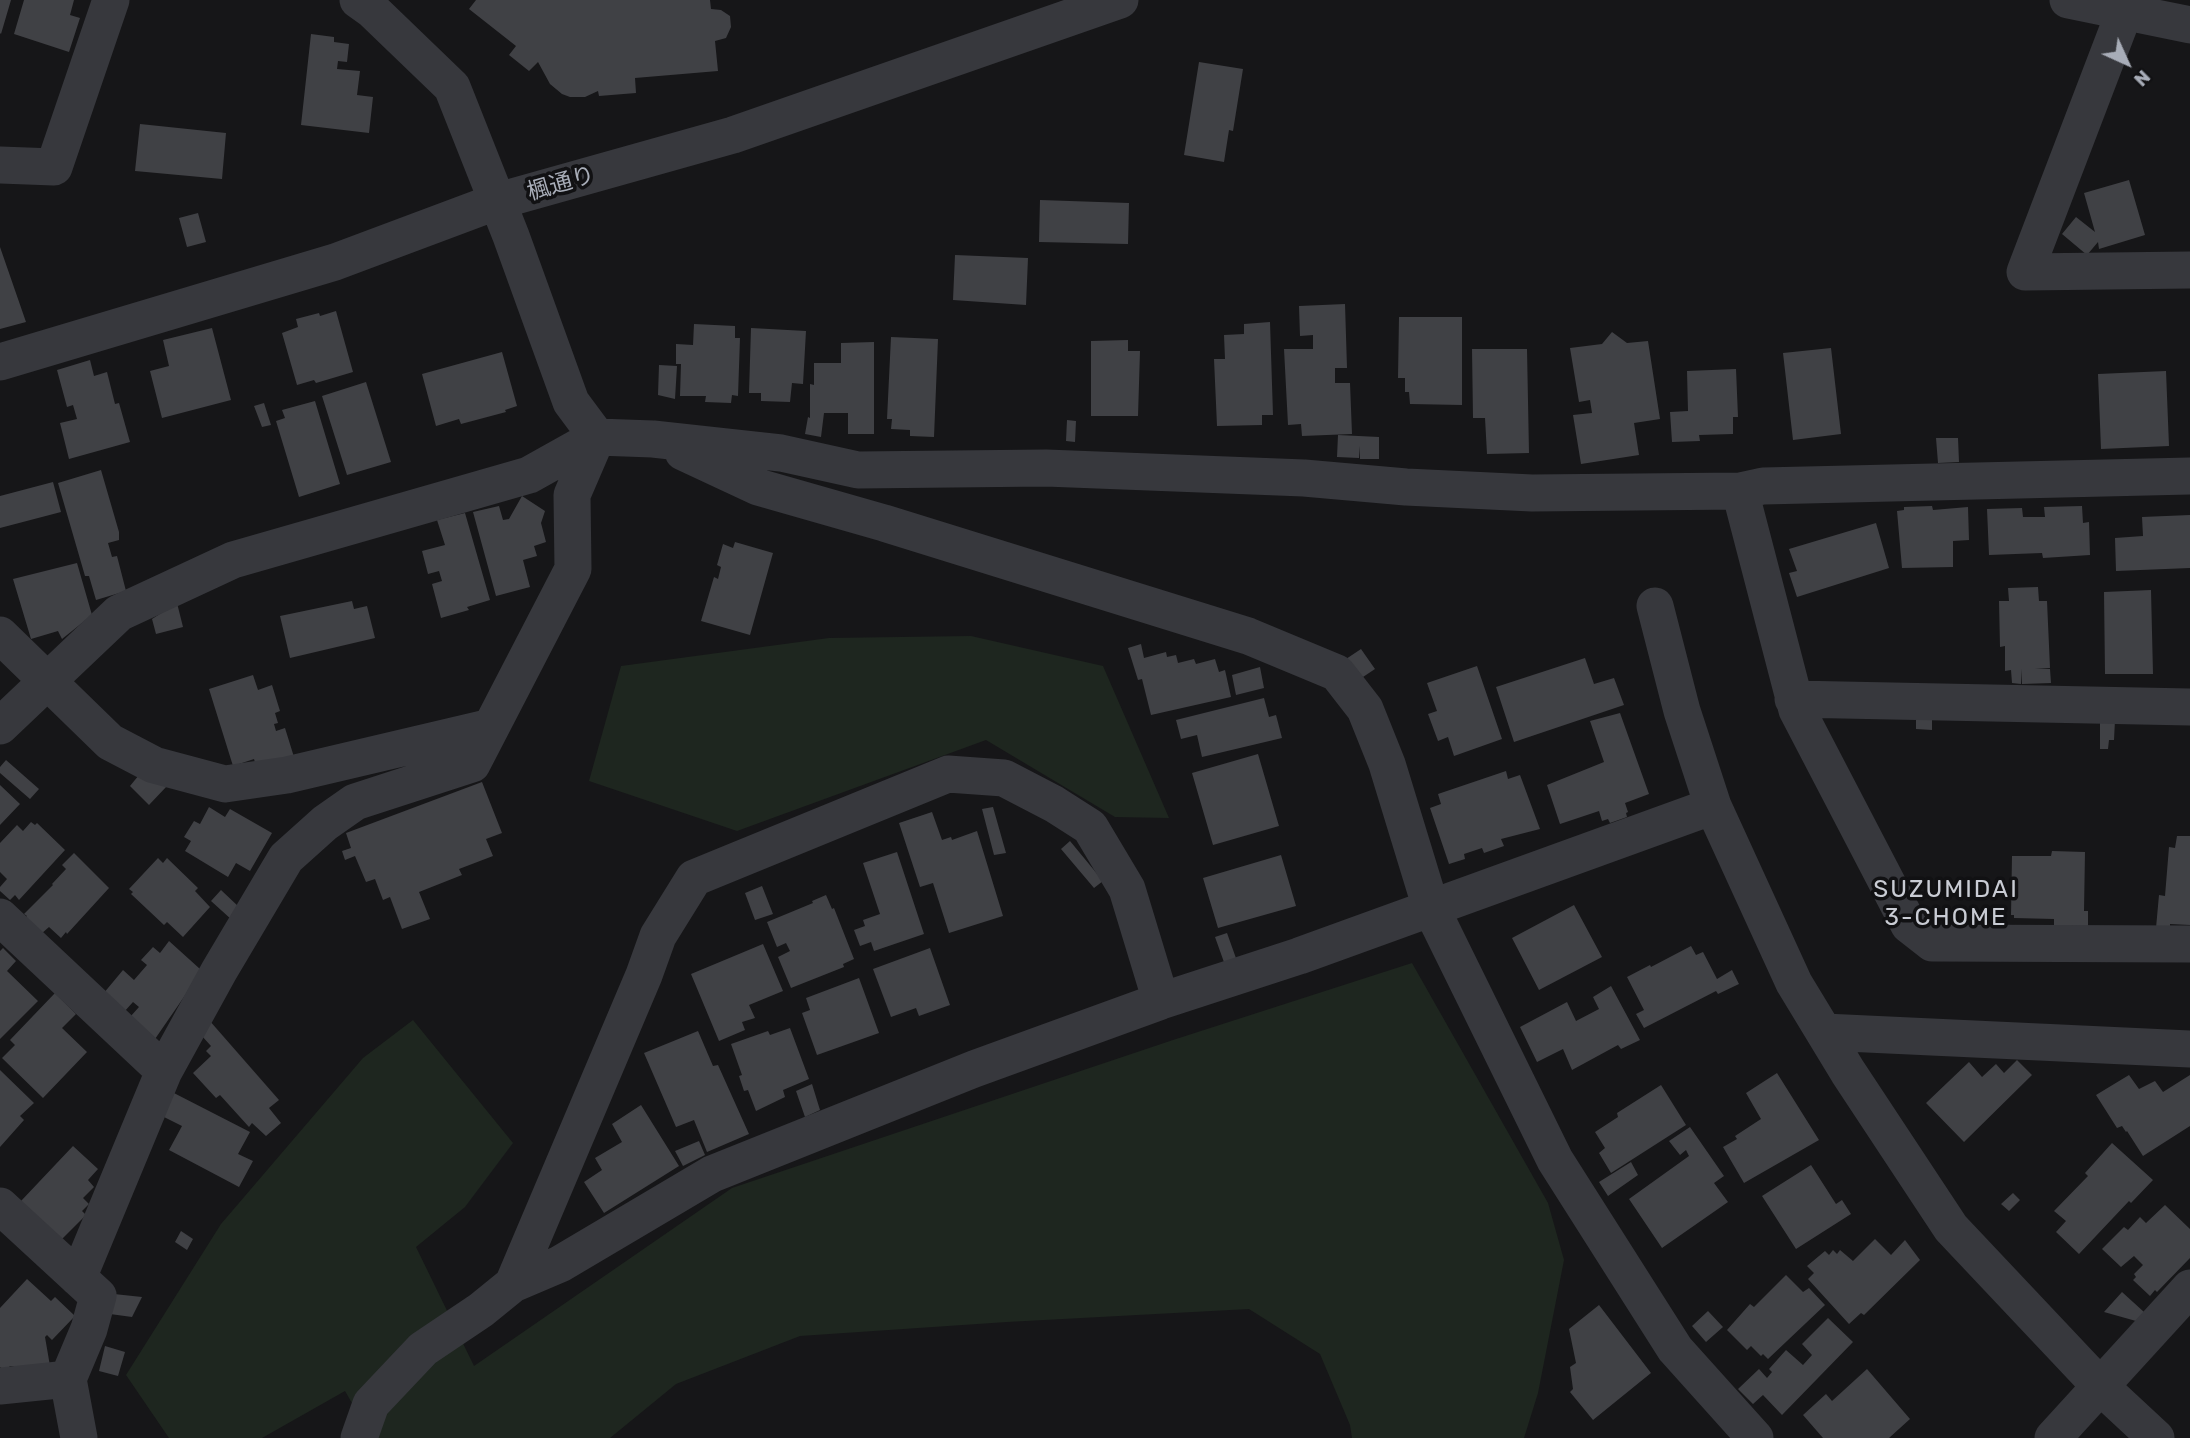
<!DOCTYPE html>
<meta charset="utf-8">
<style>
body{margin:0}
#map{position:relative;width:2190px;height:1438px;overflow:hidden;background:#161618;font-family:Rubik,sans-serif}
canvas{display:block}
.north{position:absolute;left:2092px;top:28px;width:70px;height:70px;-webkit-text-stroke:5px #111113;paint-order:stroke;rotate:135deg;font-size:19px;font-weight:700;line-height:28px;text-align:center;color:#a8adb8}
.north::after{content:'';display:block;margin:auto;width:24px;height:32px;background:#a8adb8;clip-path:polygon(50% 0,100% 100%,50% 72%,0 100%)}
</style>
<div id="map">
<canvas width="2190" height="1438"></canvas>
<div class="north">N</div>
</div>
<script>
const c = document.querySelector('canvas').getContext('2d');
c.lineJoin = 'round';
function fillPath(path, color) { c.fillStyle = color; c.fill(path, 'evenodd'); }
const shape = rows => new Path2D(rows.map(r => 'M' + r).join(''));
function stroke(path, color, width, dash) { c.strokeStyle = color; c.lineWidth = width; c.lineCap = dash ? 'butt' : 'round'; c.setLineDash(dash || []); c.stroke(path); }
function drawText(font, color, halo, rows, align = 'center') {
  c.font = font + ' Rubik,"Noto Sans JP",sans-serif'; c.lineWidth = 7; c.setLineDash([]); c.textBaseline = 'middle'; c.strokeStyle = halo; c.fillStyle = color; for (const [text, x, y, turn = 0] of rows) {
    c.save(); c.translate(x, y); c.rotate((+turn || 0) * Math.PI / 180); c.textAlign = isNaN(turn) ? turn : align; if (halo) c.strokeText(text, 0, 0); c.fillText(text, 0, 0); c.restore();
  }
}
fillPath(shape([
 [971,636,1103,666,1169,818,1115,817,986,740,737,831,589,781,621,666,829,638],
 [1412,963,1548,1203,1564,1260,1538,1393,1524,1438,1352,1438,1350,1425,1320,1354,1249,1309,1007,1322,800,1336,676,1384,610,1438,372,1438,345,1391,262,1438,169,1438,126,1375,221,1224,363,1058,413,1020,513,1143,465,1207,416,1247,474,1366,732,1188,1173,1040]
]), '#1e261f');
fillPath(shape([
 [0,0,11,0,1,34,0,33],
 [24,0,74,0,70,15,80,18,69,52,14,34],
 [476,0,710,0,711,9,721,10,730,16,731,27,726,38,715,41,718,71,635,78,636,93,599,96,598,91,585,97,570,97,562,94,550,84,538,62,529,71,509,55,516,46,469,9],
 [311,34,334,37,334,42,349,44,347,62,338,61,337,69,360,71,357,95,373,97,369,133,301,125],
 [1199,62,1243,69,1233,131,1229,130,1224,162,1184,155],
 [140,124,226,133,222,179,135,171],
 [2129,180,2145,235,2099,249,2098,242,2087,255,2062,234,2076,217,2095,232,2084,193],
 [1040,200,1129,203,1128,244,1039,242],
 [198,213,206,242,187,247,179,218],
 [0,247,26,322,0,329],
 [955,255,1028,258,1026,305,953,300],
 [1345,304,1347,368,1335,368,1335,383,1350,383,1352,434,1302,436,1301,424,1288,425,1284,349,1313,349,1313,335,1300,336,1299,306],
 [336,311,353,372,316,383,314,380,297,385,282,333,298,327,296,319,319,313,320,316],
 [1399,317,1462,317,1462,405,1410,404,1409,392,1405,392,1405,378,1398,378],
 [1270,322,1273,415,1262,415,1262,425,1217,426,1214,359,1225,359,1224,335,1244,334,1244,324],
 [694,324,735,326,735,338,740,338,738,396,732,395,731,403,705,402,706,396,680,396,681,364,676,364,676,344,693,345],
 [212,328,231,400,162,418,150,371,169,366,163,340],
 [751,328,806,331,803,384,792,383,790,402,761,401,761,393,749,393],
 [1612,332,1627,343,1648,341,1660,419,1634,423,1639,455,1581,464,1573,415,1592,413,1590,400,1579,402,1570,348,1602,344],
 [891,337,938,339,934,437,910,436,910,430,891,429,892,419,887,419],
 [1128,340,1128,351,1140,351,1138,416,1091,416,1091,341],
 [874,342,874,434,848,434,848,413,824,413,821,437,805,434,808,417,810,418,810,384,814,385,814,363,841,363,841,343],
 [1831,348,1841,434,1793,440,1783,353],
 [1472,349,1527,349,1529,453,1487,454,1485,418,1473,418],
 [502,352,517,406,505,410,506,412,461,424,459,419,436,426,422,374],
 [90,360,94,376,107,372,115,404,119,403,130,442,69,459,60,423,77,419,73,405,67,407,57,370],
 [659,365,677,366,675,399,658,395],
 [1736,369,1738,417,1733,417,1733,434,1699,435,1700,441,1672,442,1670,412,1688,411,1687,371],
 [2166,371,2169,446,2101,449,2098,374],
 [366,382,391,462,347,475,322,396],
 [315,401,340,484,299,497,276,421,285,418,282,410],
 [264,403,271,425,262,427,254,406],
 [1067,420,1076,421,1075,442,1066,441],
 [1338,435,1379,437,1379,459,1360,459,1360,446,1359,458,1337,457],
 [1936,438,1958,438,1959,462,1938,463],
 [101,470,119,532,119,540,108,543,112,557,117,556,126,591,96,600,89,576,85,576,58,483],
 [53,482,61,512,0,528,0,496],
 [522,496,545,511,541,523,546,542,534,546,537,556,523,560,530,587,496,596,473,512,499,506,503,520,509,519],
 [1932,506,1933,510,1968,507,1969,540,1953,541,1953,567,1902,568,1897,511,1904,510,1904,507],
 [2082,506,2083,523,2089,522,2090,555,2043,558,2042,553,1989,555,1987,509,2022,508,2023,517,2045,517,2044,507],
 [465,513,490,600,467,607,469,610,441,618,432,584,442,581,439,571,428,574,422,551,445,545,437,520],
 [2190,515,2190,568,2116,571,2115,538,2143,536,2142,517],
 [1876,523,1889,568,1797,597,1789,573,1797,571,1789,549],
 [735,542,773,553,750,635,701,621,714,577,718,579,721,567,717,565,723,544,733,548],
 [77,563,92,615,62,639,58,631,31,639,13,579],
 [2038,587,2039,601,2047,601,2050,668,2035,669,2050,669,2051,683,2022,684,2021,669,2021,684,2012,683,2011,670,2005,671,2005,646,2000,647,1999,601,2009,601,2008,588],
 [2151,590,2153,674,2105,674,2104,592],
 [352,601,354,609,367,606,375,638,290,658,280,616],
 [177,603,183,627,156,634,152,619],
 [1141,644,1144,658,1166,652,1167,657,1176,655,1178,663,1194,659,1196,664,1215,659,1219,672,1225,670,1231,697,1151,715,1142,679,1138,680,1128,648],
 [1361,649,1375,669,1363,677,1346,659],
 [1585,658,1594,684,1614,678,1624,705,1514,742,1496,687],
 [1477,666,1502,739,1454,756,1448,737,1438,741,1428,714,1437,711,1427,683],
 [1260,667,1264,688,1236,695,1232,675],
 [253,675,258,690,272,685,280,711,275,713,278,723,274,724,276,731,285,728,294,757,257,769,254,759,233,766,209,689],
 [1264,698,1269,717,1276,715,1282,738,1202,757,1197,735,1181,739,1176,720],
 [1620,713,1649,794,1625,803,1628,812,1626,813,1627,817,1610,823,1608,819,1602,821,1599,811,1560,824,1547,785,1604,762,1590,721],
 [1916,718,1932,718,1932,730,1916,729],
 [2115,720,2114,740,2109,740,2108,749,2100,749,2100,722],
 [1258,754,1279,826,1213,845,1192,773],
 [6,760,39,789,30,799,0,773,0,767],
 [1506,771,1508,779,1520,775,1540,829,1501,839,1504,846,1484,853,1482,848,1464,854,1465,859,1449,864,1430,808,1441,804,1438,794],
 [139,775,167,786,149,805,130,786],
 [482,782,502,833,486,839,493,856,459,869,462,875,419,892,430,919,402,929,390,897,383,900,375,879,366,882,355,856,345,860,342,851,351,848,346,833],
 [0,785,20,804,0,825],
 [209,807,225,817,230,809,272,833,250,871,236,863,228,877,185,851,191,841,184,837,194,821,200,824],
 [993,807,1006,853,994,855,982,809],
 [932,812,942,840,951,837,952,840,977,831,1003,916,949,933,933,883,920,887,899,823],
 [31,822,35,825,37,823,65,850,19,900,15,895,10,900,0,891,0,887,7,879,0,872,0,843,17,825,23,831],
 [2177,836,2190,836,2190,925,2170,924,2170,930,2156,928,2159,895,2165,896,2169,847,2175,848],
 [1070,841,1103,881,1094,888,1061,849],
 [2052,851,2085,852,2084,911,2088,911,2088,927,2054,926,2054,919,2014,918,2014,915,2011,915,2012,856,2051,856],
 [897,852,924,934,874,951,871,942,860,946,854,930,865,926,863,920,880,914,863,863],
 [74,853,109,888,67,934,66,932,61,938,49,927,41,934,25,918,27,916,24,914,53,885,52,884,66,869,62,865],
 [1281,855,1296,906,1218,928,1203,878],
 [158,858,163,863,167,858,198,888,195,891,210,907,183,937,167,922,164,925,131,894,133,892,129,889],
 [762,886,773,914,755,920,745,893],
 [221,890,239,907,232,920,211,901],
 [826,895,832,909,834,908,854,959,843,964,844,967,791,988,778,957,790,951,786,943,777,947,767,922,813,903,812,901],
 [1574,905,1602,957,1539,990,1512,938],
 [1227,933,1237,961,1225,965,1215,937],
 [169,941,200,969,186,994,155,1039,130,1017,139,1007,133,1002,124,1012,103,994,123,970,134,980,147,965,141,960,153,947,160,953],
 [763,944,783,991,749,1005,755,1018,742,1022,745,1030,719,1041,691,974],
 [1691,946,1696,955,1703,952,1717,979,1732,970,1739,984,1718,994,1716,991,1644,1028,1636,1014,1644,1010,1627,977,1650,965,1651,967],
 [3,948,16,961,7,971,38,1001,0,1039,0,951],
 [930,948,950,1005,919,1016,916,1008,891,1017,873,969],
 [859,978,879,1033,817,1055,802,1013,810,1010,806,998],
 [1611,986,1640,1040,1621,1049,1618,1045,1572,1070,1563,1049,1537,1062,1520,1027,1567,1002,1576,1021,1599,1009,1593,997],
 [55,993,76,1014,62,1028,87,1052,43,1098,2,1058,15,1045,10,1040],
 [209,1020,279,1100,269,1108,281,1123,266,1136,252,1123,249,1127,220,1095,216,1098,193,1073,211,1056,206,1051,211,1046,201,1035],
 [790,1028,809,1079,783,1090,785,1097,756,1111,748,1090,744,1091,739,1076,742,1075,731,1044,768,1031,770,1035],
 [698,1031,713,1066,718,1065,749,1134,707,1152,694,1120,676,1127,644,1053],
 [2017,1060,2032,1075,1964,1142,1926,1103,1969,1062,1982,1077,1996,1064,2004,1073],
 [0,1070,34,1103,20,1116,24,1120,0,1147],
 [1777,1073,1819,1140,1744,1183,1723,1147,1737,1139,1735,1136,1761,1119,1746,1093],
 [2129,1075,2139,1089,2155,1081,2163,1092,2190,1075,2190,1126,2143,1156,2127,1131,2126,1132,2122,1126,2117,1128,2096,1095],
 [812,1084,820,1110,805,1117,796,1091],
 [1661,1085,1686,1125,1611,1173,1599,1153,1605,1148,1595,1132,1618,1117,1617,1113],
 [170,1091,250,1132,238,1154,253,1161,239,1187,169,1150,182,1126,158,1114],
 [641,1105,679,1166,604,1213,584,1182,602,1170,595,1158,622,1142,612,1124],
 [1690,1127,1724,1176,1714,1183,1728,1202,1662,1248,1629,1199,1689,1156,1686,1150,1680,1155,1669,1141],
 [699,1141,705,1155,683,1166,675,1151],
 [2112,1143,2153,1180,2131,1203,2129,1201,2079,1254,2056,1232,2066,1221,2054,1211,2088,1176,2085,1173],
 [73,1146,98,1169,88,1180,94,1187,83,1198,89,1204,82,1211,86,1215,61,1240,21,1201],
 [1631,1162,1638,1175,1608,1196,1599,1182],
 [1811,1165,1836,1204,1842,1200,1851,1214,1796,1249,1762,1196],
 [2013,1193,2020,1200,2009,1211,2001,1204],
 [2165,1205,2190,1229,2190,1258,2157,1292,2155,1290,2150,1296,2133,1280,2136,1277,2134,1274,2143,1265,2134,1256,2121,1267,2102,1249,2124,1227,2128,1230,2140,1217,2146,1223],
 [181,1231,193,1239,187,1250,175,1242],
 [1875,1239,1891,1255,1905,1240,1920,1260,1864,1315,1861,1313,1849,1324,1808,1279,1814,1273,1807,1266,1825,1251,1829,1255,1833,1250,1837,1254,1840,1250,1853,1261],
 [1786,1275,1803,1292,1809,1288,1825,1305,1768,1359,1763,1354,1761,1356,1751,1346,1747,1350,1727,1330,1750,1304,1754,1307],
 [27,1279,51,1301,55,1297,75,1316,52,1340,47,1335,45,1337,50,1366,10,1366,5,1371,0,1367,0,1308],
 [2122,1292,2144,1312,2136,1321,2104,1312],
 [114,1294,142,1297,132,1317,110,1314],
 [1599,1305,1651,1373,1593,1420,1570,1392,1573,1389,1570,1367,1576,1363,1569,1329],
 [1708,1311,1723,1327,1706,1342,1692,1326],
 [1828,1318,1853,1342,1782,1415,1763,1395,1753,1404,1738,1389,1759,1369,1767,1378,1772,1372,1769,1369,1786,1350,1803,1365,1812,1355,1802,1344],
 [105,1346,125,1352,118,1376,99,1371],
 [1867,1369,1910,1419,1889,1438,1823,1438,1803,1415,1826,1394,1832,1401]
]), '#404145');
stroke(shape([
 [358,0,372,10,452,87,511,236,571,402,597,437],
 [2068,0,2190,25],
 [2129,0,2025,272,2190,270],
 [0,165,54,167,111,0],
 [0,362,335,262,498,201,733,135,1120,0],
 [683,452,758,487,884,523,1248,636,1337,673,1365,709,1387,764,1431,908,1555,1160,1675,1349,1755,1438],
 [2190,476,1763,486,1740,491,1797,710,1909,925,1932,943,2190,944],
 [1655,606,1682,711,1713,806,1794,983,1848,1072,1951,1228,2100,1386,2156,1438],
 [0,635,110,742,154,765,225,784,287,775,491,727],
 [1793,699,2190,707],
 [0,726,119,613,233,560,529,475,597,437,653,439,781,453,858,470,1046,468,1304,478,1406,487,1532,493,1740,491],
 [0,917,164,1071],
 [1824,1032,2190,1049],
 [0,1206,98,1296,89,1329,68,1379,79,1438],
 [78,1278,164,1071,219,971,286,858,325,823,355,802,472,764,573,569,572,495,597,437],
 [513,1284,644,975,658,936,694,878,948,774,1004,778,1054,804,1090,827,1127,889,1161,1001],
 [0,1386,68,1379],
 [359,1438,371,1404,423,1349,481,1310,513,1284,560,1264,712,1174,974,1069,1161,1001,1299,956,1713,806],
 [2053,1438,2190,1288]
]), '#37383d', 37);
drawText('23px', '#a8adb8', '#111113', [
 ["楓通り",561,184,-16]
]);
c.letterSpacing = '2px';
drawText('24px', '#c9ccd4', '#111113', [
 ["SUZUMIDAI",1946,890],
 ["3-CHOME",1946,918]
]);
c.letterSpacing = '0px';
</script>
